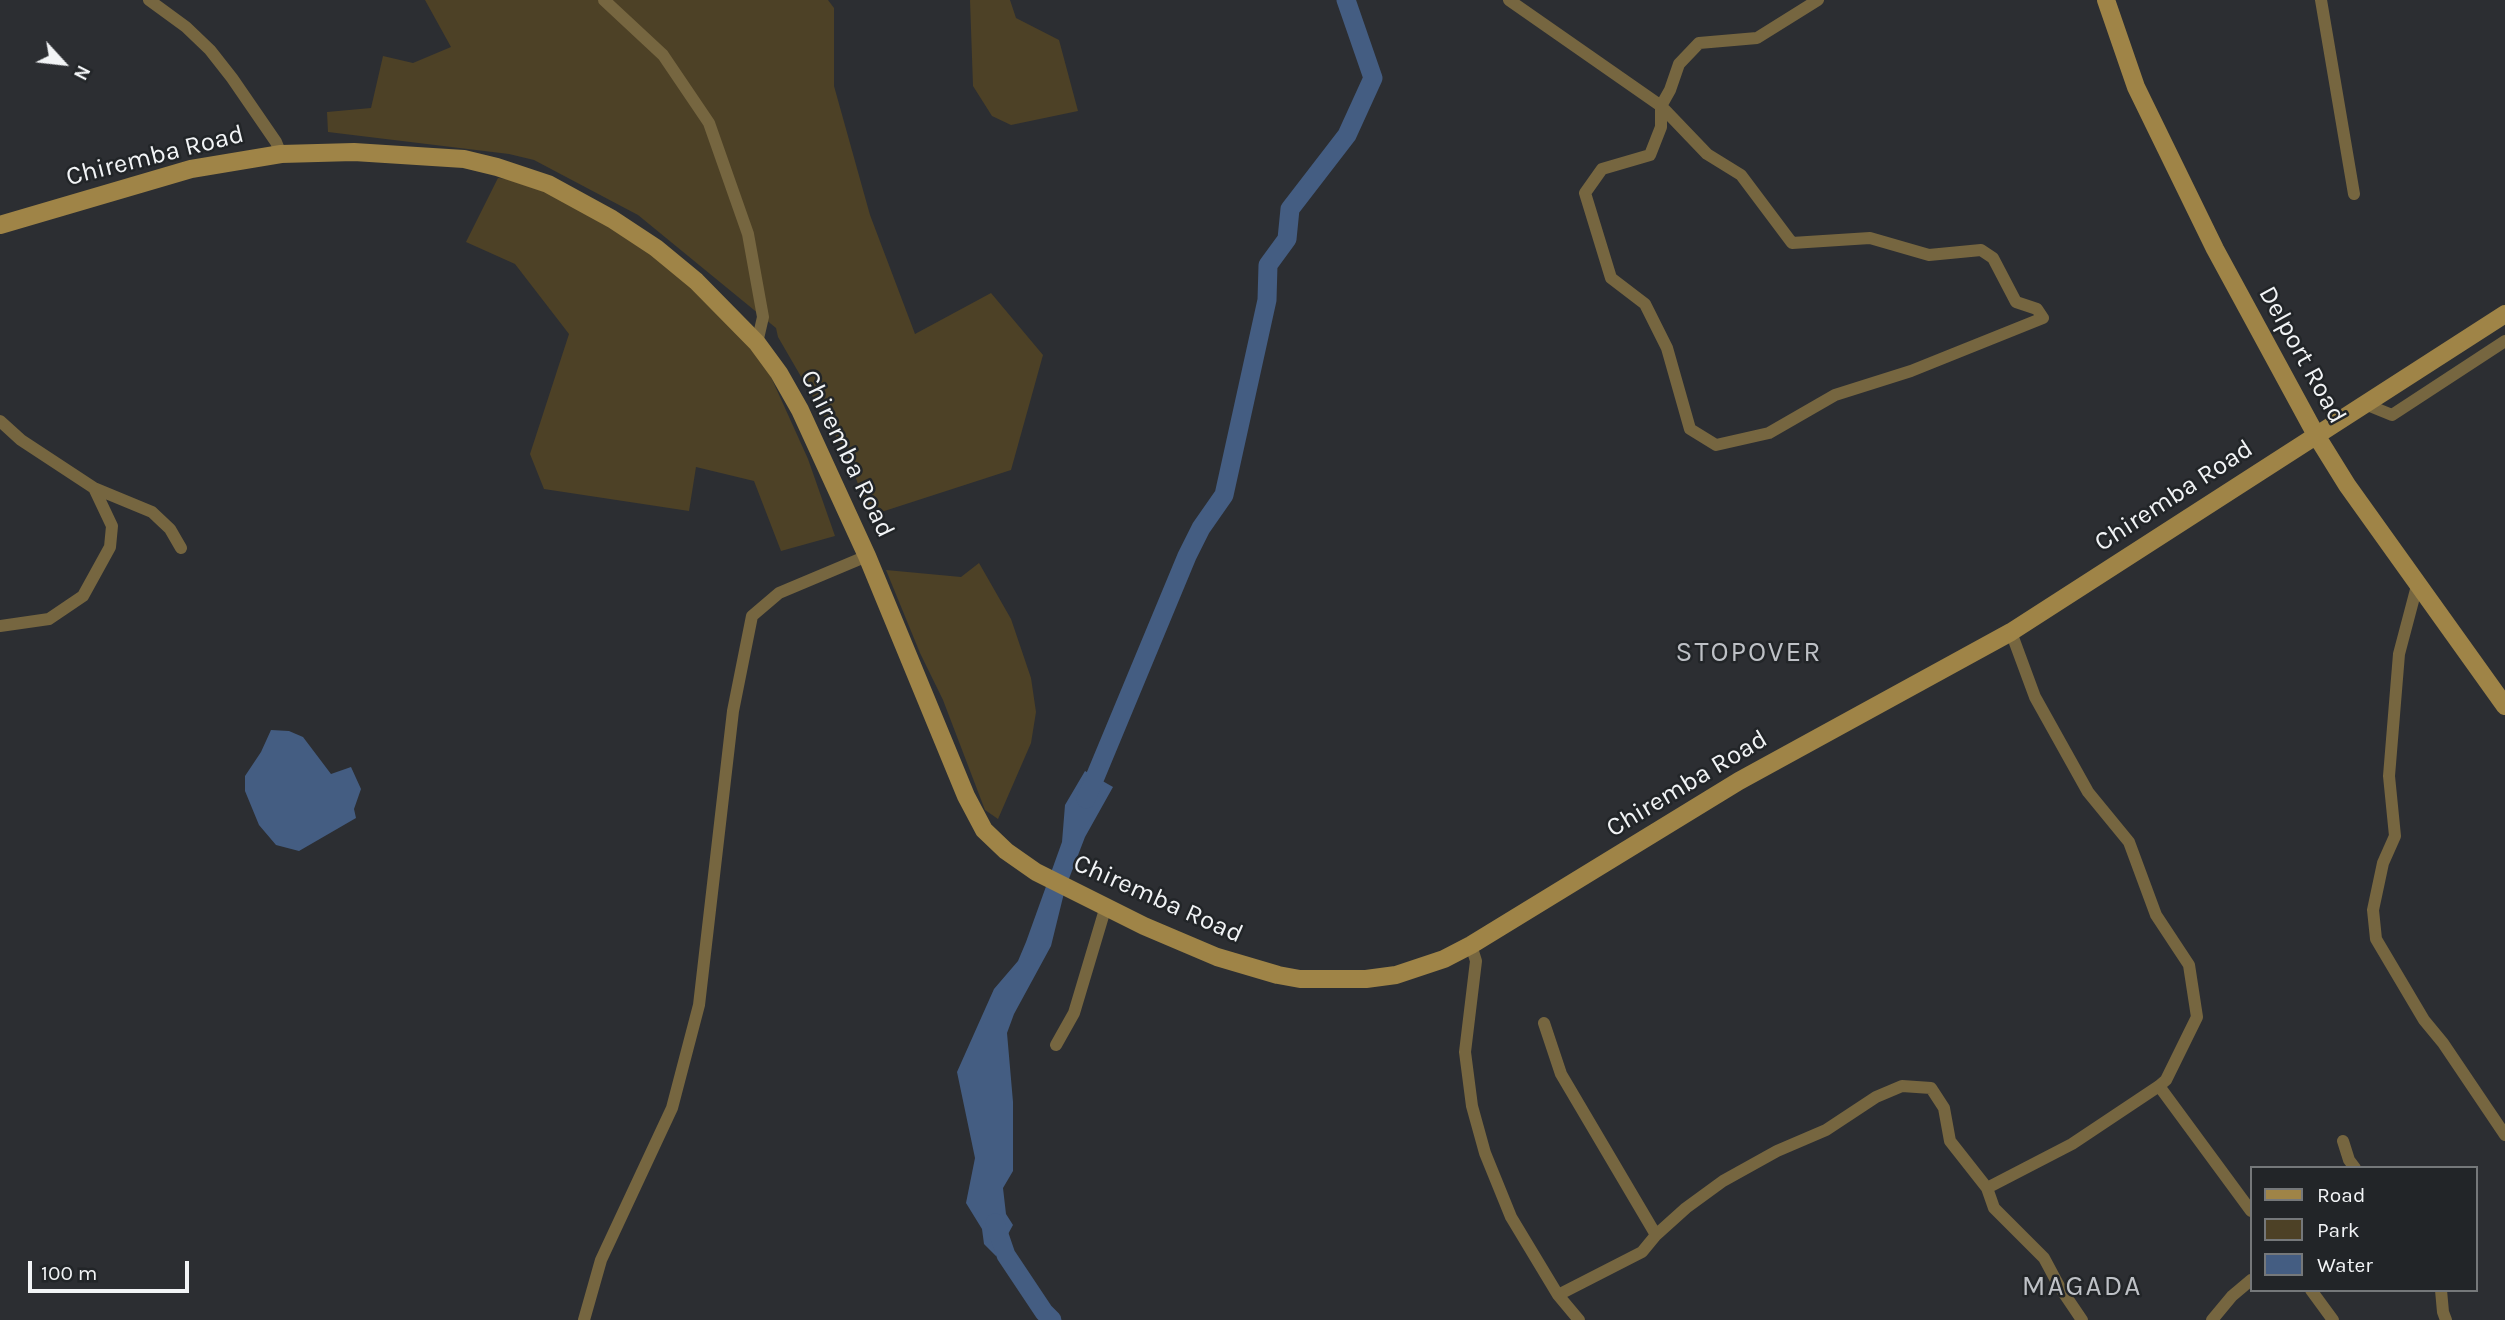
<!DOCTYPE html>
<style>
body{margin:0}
#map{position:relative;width:2505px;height:1320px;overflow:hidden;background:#2c2e32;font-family:Karla,sans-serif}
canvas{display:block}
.legend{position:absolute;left:2250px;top:1166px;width:228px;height:126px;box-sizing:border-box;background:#222528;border:2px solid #75787a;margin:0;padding:9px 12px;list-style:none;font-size:21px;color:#f2f4f6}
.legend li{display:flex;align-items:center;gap:14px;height:35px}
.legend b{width:35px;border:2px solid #75787a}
.north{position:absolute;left:28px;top:28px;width:70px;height:70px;-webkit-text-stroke:5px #222528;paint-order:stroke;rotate:117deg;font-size:19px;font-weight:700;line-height:28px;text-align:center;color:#f2f4f6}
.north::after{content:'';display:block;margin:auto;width:24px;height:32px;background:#f2f4f6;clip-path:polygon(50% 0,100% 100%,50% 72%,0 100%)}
.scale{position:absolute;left:28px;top:1261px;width:161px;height:32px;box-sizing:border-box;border:4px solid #f2f4f6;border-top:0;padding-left:9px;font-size:21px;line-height:24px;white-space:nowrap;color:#f2f4f6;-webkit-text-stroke:5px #222528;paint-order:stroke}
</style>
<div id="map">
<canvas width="2505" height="1320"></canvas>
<ul class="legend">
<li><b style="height:9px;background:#9f8447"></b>Road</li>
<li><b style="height:19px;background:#4d4126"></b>Park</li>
<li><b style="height:19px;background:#445d82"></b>Water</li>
</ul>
<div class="north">N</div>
<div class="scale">100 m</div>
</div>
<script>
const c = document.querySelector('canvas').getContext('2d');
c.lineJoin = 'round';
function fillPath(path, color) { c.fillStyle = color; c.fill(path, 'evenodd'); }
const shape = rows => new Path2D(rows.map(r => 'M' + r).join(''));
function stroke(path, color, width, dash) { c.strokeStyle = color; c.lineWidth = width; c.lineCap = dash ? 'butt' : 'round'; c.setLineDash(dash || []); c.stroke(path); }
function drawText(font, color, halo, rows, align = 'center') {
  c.font = font + ' Karla,sans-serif'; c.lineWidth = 5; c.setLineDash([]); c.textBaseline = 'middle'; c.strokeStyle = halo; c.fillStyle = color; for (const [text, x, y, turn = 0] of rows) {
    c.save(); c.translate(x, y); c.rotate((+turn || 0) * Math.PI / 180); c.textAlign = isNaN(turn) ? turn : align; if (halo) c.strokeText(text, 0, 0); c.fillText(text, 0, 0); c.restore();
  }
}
fillPath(shape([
 [425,0,828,0,834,8,834,86,870,215,915,334,991,293,1043,355,1011,470,869,516,850,461,778,337,776,328,638,215,534,160,509,154,328,132,327,112,371,108,383,56,413,63,451,47],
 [970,0,1010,0,1016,18,1059,40,1078,111,1011,125,992,116,973,86],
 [498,178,537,182,634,237,708,299,766,366,808,459,835,536,781,551,754,481,696,467,689,511,544,489,530,454,569,334,515,264,466,242],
 [979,563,1011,619,1031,678,1036,712,1031,743,998,819,985,810,943,700,920,653,886,570,961,577]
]), '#4d4126');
fillPath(shape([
 [271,730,289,731,303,737,331,774,351,767,361,789,354,809,356,818,299,851,276,845,259,825,245,791,245,776,261,752],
 [1085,771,1113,787,1085,837,1065,889,1051,946,1014,1014,1007,1033,1013,1102,1013,1171,1003,1188,1006,1214,1013,1225,996,1256,984,1244,982,1229,966,1203,975,1158,957,1072,994,989,1018,961,1026,942,1062,842,1065,805]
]), '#445d82');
stroke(shape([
 [1086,799,1187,556,1201,528,1224,495,1267,300,1268,265,1287,239,1290,209,1347,135,1373,78,1346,0],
 [995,1223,1006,1255,1044,1312,1052,1320]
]), '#445d82', 19);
stroke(shape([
 [149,0,186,27,210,50,232,78,276,142,281,154],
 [604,0,663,55,709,123,748,234,763,317,757,343],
 [1509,0,1661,106,1661,127,1650,155,1602,169,1585,193,1611,278,1645,304,1667,348,1690,429,1716,445,1769,433,1835,395,1911,371,2043,318,2037,309,2016,302,1993,258,1981,250,1929,255,1870,238,1792,243,1741,175,1707,154,1661,106,1670,90,1679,64,1699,43,1757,38,1818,0],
 [2321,0,2354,194],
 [2365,404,2392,415,2505,341],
 [0,421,21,440,94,488,112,526,110,547,83,596,49,619,0,626],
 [94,488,152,512,170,529,181,548],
 [2418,582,2399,654,2389,776,2395,836,2383,863,2373,910,2376,939,2424,1020,2443,1043,2505,1135],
 [1471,945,1476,961,1465,1052,1472,1106,1485,1153,1511,1217,1558,1295,1579,1320],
 [1544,1023,1561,1074,1656,1235],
 [1056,1045,1074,1013,1106,906],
 [2159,1086,2251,1211],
 [2343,1141,2349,1160,2355,1168],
 [1987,1188,2072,1144,2159,1086,2166,1080,2197,1017,2189,965,2156,915,2129,842,2088,792,2035,697,2011,632],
 [2311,1290,2333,1320],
 [2441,1290,2443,1312,2446,1320],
 [1558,1295,1642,1252,1656,1235,1686,1208,1723,1181,1777,1151,1826,1130,1876,1097,1902,1086,1931,1088,1944,1108,1950,1141,1987,1188,1994,1208,2044,1258,2059,1286,2082,1320],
 [584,1320,601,1260,672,1108,699,1005,733,711,752,616,779,593,867,556],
 [2212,1320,2232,1296,2251,1280]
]), '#766640', 12);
stroke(shape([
 [2106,0,2136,87,2215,249,2316,435,2347,485,2505,706],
 [0,225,191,169,281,154,354,152,464,159,497,167,548,184,612,219,656,248,696,281,757,343,779,373,800,410,867,556,966,796,984,830,1006,851,1036,872,1144,926,1217,957,1278,975,1300,979,1366,979,1396,975,1444,959,1471,945,1739,781,2011,632,2505,314]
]), '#9f8447', 18);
drawText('26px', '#f2f4f6', '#222528', [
 ["Chiremba Road",155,156,-14],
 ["Delport Road",2302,355,61],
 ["Chiremba Road",847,454,64],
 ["Chiremba Road",2174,496,-33],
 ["Chiremba Road",1687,784,-31],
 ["Chiremba Road",1158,899,24]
]);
c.letterSpacing = '2px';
drawText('28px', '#bec1c6', '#222528', [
 ["STOPOVER",1749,653],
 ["MAGADA",2082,1287]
]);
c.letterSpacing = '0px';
</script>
